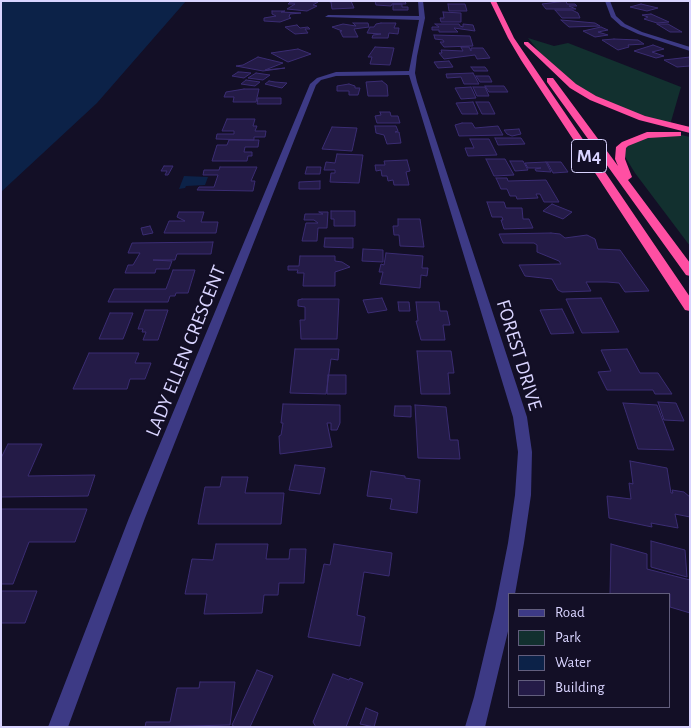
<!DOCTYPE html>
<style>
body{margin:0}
#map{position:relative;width:691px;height:728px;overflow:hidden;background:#130f26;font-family:"Alegreya Sans",sans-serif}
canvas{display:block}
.frame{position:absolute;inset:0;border:2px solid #d9d4ff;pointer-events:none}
.legend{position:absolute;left:508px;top:593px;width:162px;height:115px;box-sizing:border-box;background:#130f26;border:1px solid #625e7d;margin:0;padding:6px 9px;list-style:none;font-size:15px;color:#d9d4ff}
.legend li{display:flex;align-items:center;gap:10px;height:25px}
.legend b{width:25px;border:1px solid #625e7d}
</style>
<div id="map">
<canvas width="691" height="728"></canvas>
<div class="frame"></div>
<ul class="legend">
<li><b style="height:6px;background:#3d3a85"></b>Road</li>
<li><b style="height:14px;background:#12302f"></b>Park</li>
<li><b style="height:14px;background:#0c2248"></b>Water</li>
<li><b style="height:14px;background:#241b47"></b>Building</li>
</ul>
</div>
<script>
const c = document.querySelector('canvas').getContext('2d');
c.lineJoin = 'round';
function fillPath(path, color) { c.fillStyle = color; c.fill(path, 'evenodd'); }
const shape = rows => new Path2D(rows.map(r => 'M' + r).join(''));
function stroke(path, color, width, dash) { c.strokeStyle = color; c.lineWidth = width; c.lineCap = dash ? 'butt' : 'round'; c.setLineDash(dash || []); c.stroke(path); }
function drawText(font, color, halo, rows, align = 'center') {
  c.font = font + ' "Alegreya Sans",sans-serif'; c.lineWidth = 4; c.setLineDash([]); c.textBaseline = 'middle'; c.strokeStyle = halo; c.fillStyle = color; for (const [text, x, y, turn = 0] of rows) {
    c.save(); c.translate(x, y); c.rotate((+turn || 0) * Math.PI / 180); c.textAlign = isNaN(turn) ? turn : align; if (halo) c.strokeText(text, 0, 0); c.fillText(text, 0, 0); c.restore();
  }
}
fillPath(shape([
 [528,38,554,46,568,43,681,87,670,125,593,100,557,74],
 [677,134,690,137,690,246,635,173,624,155,623,147,643,137]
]), '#12302f');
fillPath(shape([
 [1,1,186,1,97,103,1,192],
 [184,176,208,177,205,185,186,186,185,188,179,189]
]), '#0c2248');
const building = shape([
 [327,1,351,1,354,8,332,9,331,2,327,1],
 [375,1,405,1,406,4,392,4,391,6,376,5,375,1],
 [566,1,567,4,575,4,577,6,569,6,576,9,546,9,542,4,566,1],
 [290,2,304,1,318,2,313,5,317,6,307,11,287,9,295,4,288,4,290,2],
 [393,4,402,4,402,7,408,7,408,10,393,10,393,4],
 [448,4,465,4,467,11,449,11,448,4],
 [641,4,658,8,647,11,630,7,641,4],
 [555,10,572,10,578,13,580,18,562,18,555,10],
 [272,11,285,11,281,12,301,13,290,14,289,17,291,18,280,22,264,21,264,18,276,16,272,14,272,11],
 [443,12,461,13,461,22,441,22,440,18,444,18,443,12],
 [651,14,669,22,657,23,644,19,648,17,642,15,651,14],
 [561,20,595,23,600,26,569,27,561,20],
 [353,23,368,23,369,27,354,29,358,37,343,37,340,31,342,31,332,27,343,24,356,26,353,23],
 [381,23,396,23,394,28,399,28,398,34,389,33,388,38,372,38,373,35,381,34,367,33,370,27,374,27,376,24,381,23],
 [435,24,459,24,460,26,463,27,463,24,473,25,475,31,454,28,458,32,439,32,439,30,432,30,432,27,439,27,435,24],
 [657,24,668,24,682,32,670,32,657,24],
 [297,25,300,28,308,27,310,29,305,29,308,33,295,34,285,27,297,25],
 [601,27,608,30,598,32,608,35,595,37,583,31,601,27],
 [434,35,470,36,473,46,444,47,440,42,444,42,443,40,435,39,434,35],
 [614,39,638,40,644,44,628,45,629,47,618,50,602,40,614,39],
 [653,45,664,49,652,52,664,56,656,58,634,51,653,45],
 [375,47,394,48,390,65,370,64,372,57,368,57,375,47],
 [461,47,469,47,471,51,471,48,483,48,490,58,477,59,475,55,444,59,439,53,442,53,441,50,463,51,461,47],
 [298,49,311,54,288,62,271,53,298,49],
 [258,57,283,63,265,70,285,68,263,71,236,66,243,65,258,57],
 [690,57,690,66,677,67,664,60,690,57],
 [449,61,453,67,438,68,434,62,449,61],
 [471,67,485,67,488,71,474,71,471,67],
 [238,72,241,72,251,73,244,78,232,76,238,72],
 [256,73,270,75,263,80,248,78,256,73],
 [473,73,479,84,464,84,461,77,447,78,446,74,473,73],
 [476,76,489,76,492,82,480,82,476,76],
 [246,80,260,82,255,86,241,84,246,80],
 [269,81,275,82,287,83,282,88,265,84,269,81],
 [382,81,387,85,388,96,368,96,366,82,382,81],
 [349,84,355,86,355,88,360,88,358,95,349,95,349,91,337,91,337,86,349,84],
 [485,86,504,86,508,92,489,92,485,86],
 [471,87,476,98,461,99,455,88,471,87],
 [473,87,485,87,489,96,477,96,473,87],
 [244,89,259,89,256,102,233,102,234,97,224,97,226,92,244,89],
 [258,98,281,98,281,104,257,104,258,98],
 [473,102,478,114,462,114,456,103,473,102],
 [476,102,489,102,495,114,482,114,476,102],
 [380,112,390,112,391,116,398,116,400,123,377,123,375,116,381,115,380,112],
 [227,119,255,119,253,126,257,126,255,131,266,131,265,137,254,137,254,140,216,139,217,134,234,134,234,131,222,131,227,119],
 [462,123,472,123,475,128,498,126,503,135,459,136,455,125,462,123],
 [375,126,396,126,398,131,395,132,399,132,401,143,387,144,384,135,376,133,375,126],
 [332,127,357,128,352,151,322,149,332,127],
 [519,129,521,134,512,136,507,134,504,130,519,129],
 [495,138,521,138,525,144,498,145,495,138],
 [470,139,489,139,497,155,468,156,465,148,474,148,470,139],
 [229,140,259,140,258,147,245,147,244,152,252,152,252,156,248,156,247,161,212,161,217,145,227,145,229,140],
 [337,154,363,155,359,183,330,182,331,173,335,173,335,170,324,170,326,162,335,163,337,154],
 [486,159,505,159,514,175,494,176,486,159],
 [407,160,410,171,406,172,409,185,394,185,393,180,388,181,387,176,382,176,381,170,376,171,375,165,385,165,384,161,407,160],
 [510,161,523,161,528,170,515,171,510,161],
 [546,162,551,172,536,171,535,169,541,168,528,168,525,163,546,162],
 [547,162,561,162,568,172,553,173,547,162],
 [164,166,173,166,168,175,165,175,167,171,161,171,164,166],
 [220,167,257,167,251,181,255,181,253,191,197,190,199,187,214,187,218,175,203,175,204,170,219,170,220,167],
 [307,167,321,167,320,174,305,174,307,167],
 [496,178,507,178,508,181,546,180,559,202,544,202,540,194,536,194,538,198,517,199,516,196,510,196,507,189,501,189,496,178],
 [320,181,320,189,299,189,299,182,320,181],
 [487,202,504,202,506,208,522,208,523,219,529,219,533,228,504,229,501,220,503,220,502,217,492,217,487,202],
 [552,204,572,212,563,219,543,211,552,204],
 [331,211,355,211,355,226,334,226,334,219,331,219,331,211],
 [179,212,204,212,201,222,218,222,216,233,164,233,169,221,185,221,177,217,179,212],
 [319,212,328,212,327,228,318,228,317,241,302,241,306,223,318,223,314,220,304,220,305,214,323,214,319,212],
 [398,219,420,219,424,247,400,246,399,235,394,235,393,226,398,226,398,219],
 [150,226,153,233,143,235,141,228,150,226],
 [551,233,560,234,565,238,587,235,595,239,598,249,620,250,649,291,625,292,619,283,607,282,586,282,591,291,562,292,558,290,552,279,525,276,519,265,561,264,559,261,537,252,537,245,534,243,503,243,499,234,551,233],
 [325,238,353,238,353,248,324,247,325,238],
 [213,242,211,254,177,254,175,260,153,260,172,261,169,269,156,269,155,273,125,273,128,265,133,265,140,253,128,253,132,243,213,242],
 [363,249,383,250,383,262,362,261,363,249],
 [386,253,423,256,422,268,428,268,427,276,421,275,420,288,380,284,383,272,379,272,381,264,384,265,386,253],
 [300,256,335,256,335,261,342,262,350,267,335,272,335,286,303,286,304,273,297,273,298,270,288,270,288,266,299,266,300,256],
 [173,270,195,270,188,293,176,293,175,296,170,296,168,302,108,302,114,289,166,289,173,270],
 [382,298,387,310,368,313,363,300,382,298],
 [601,298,619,332,582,333,566,299,601,298],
 [302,299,339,299,337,339,301,339,300,320,305,320,305,307,298,306,298,300,302,299],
 [398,302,409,302,410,311,399,311,398,302],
 [416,302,439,302,440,311,447,311,450,325,443,325,445,340,421,340,416,321,418,321,416,302],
 [562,309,574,333,551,334,540,310,562,309],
 [145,310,168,310,158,340,143,340,146,332,142,332,143,329,138,329,145,310],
 [110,313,133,313,123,339,99,339,110,313],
 [295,349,339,349,338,360,331,359,326,394,290,393,295,349],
 [627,349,640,373,658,373,672,394,655,394,653,390,607,390,598,372,611,371,601,350,627,349],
 [417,351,451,351,454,373,448,373,450,394,421,394,417,351],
 [89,353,139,353,135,363,151,363,145,379,130,379,127,389,73,389,89,353],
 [328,375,346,375,346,394,327,394,328,375],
 [658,402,676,403,684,421,664,420,658,402],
 [623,403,657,405,674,450,638,449,623,403],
 [283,404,340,405,340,423,337,430,331,430,331,423,327,423,332,447,280,454,279,436,281,435,283,423,281,423,283,404],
 [415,405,446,407,450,440,458,440,460,459,418,458,415,405],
 [395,406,411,406,411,417,394,416,395,406],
 [8,444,42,444,28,476,95,475,88,496,1,497,1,458,8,444],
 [630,461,667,468,671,493,673,493,672,490,684,492,690,497,690,517,675,514,678,528,651,523,652,527,609,518,607,496,631,499,629,483,633,484,630,461],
 [295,465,325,468,320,494,289,490,295,465],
 [371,471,405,476,405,478,420,480,417,513,390,509,392,499,367,496,371,471],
 [222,477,248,477,245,493,284,493,281,524,198,524,205,487,220,487,222,477],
 [1,509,87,509,75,542,29,542,13,584,1,584,1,509],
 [651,541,685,550,687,577,651,567,651,541],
 [216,544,268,544,266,559,289,559,290,549,306,549,304,583,279,583,278,595,264,595,262,613,204,614,207,594,185,594,192,559,213,560,216,544],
 [334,544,392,553,389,576,364,572,357,615,365,617,360,646,308,637,324,564,330,565,334,544],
 [611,544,647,554,647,569,690,580,690,613,670,607,670,594,610,594,611,544],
 [1,591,37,591,25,623,1,623,1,591],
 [257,670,273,676,250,727,235,727,232,725,257,670],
 [333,674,349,680,350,678,363,683,346,727,316,727,313,722,333,674],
 [200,682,235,682,230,725,145,727,146,722,170,722,177,688,199,688,200,682],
 [366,708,378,713,374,727,360,724,366,708]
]);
fillPath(building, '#241b47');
stroke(building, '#3b2d73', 1);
fillPath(shape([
 [418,1,423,1,425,18,417,56,415,73,417,82,527,417,532,452,531,495,524,543,515,594,510,594,510,623,485,727,465,727,474,697,495,609,508,543,515,495,518,452,513,417,409,75,336,76,321,80,316,85,145,518,68,727,48,727,129,518,310,84,317,78,336,72,409,71,419,20,325,17,328,15,419,16,418,1],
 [605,1,610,1,616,16,625,24,642,32,690,47,690,51,638,34,621,26,611,17,605,1]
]), '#3d3a85');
fillPath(shape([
 [490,1,496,1,514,38,529,60,690,297,690,311,685,310,521,60,508,38,490,1],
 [524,42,528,42,576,84,596,96,645,116,690,127,690,133,639,120,590,100,570,88,524,44,524,42],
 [547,78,553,78,618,166,615,159,616,147,622,142,647,132,681,132,681,136,648,138,628,146,626,148,625,159,632,177,628,180,690,263,690,276,686,275,547,82,547,78]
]), '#ff4fa3');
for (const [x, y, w] of [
 [589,156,35]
]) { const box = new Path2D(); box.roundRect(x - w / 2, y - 16.5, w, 33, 4); c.fillStyle = '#130f26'; c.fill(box); stroke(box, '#d9d4ff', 1); }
drawText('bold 19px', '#d9d4ff', null, [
 ["M4",589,156]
]);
drawText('20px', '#d9d4ff', '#130f26', [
 ["LADY ELLEN CRESCENT",186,351,-68],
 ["FOREST DRIVE",519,355,73]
]);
</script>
